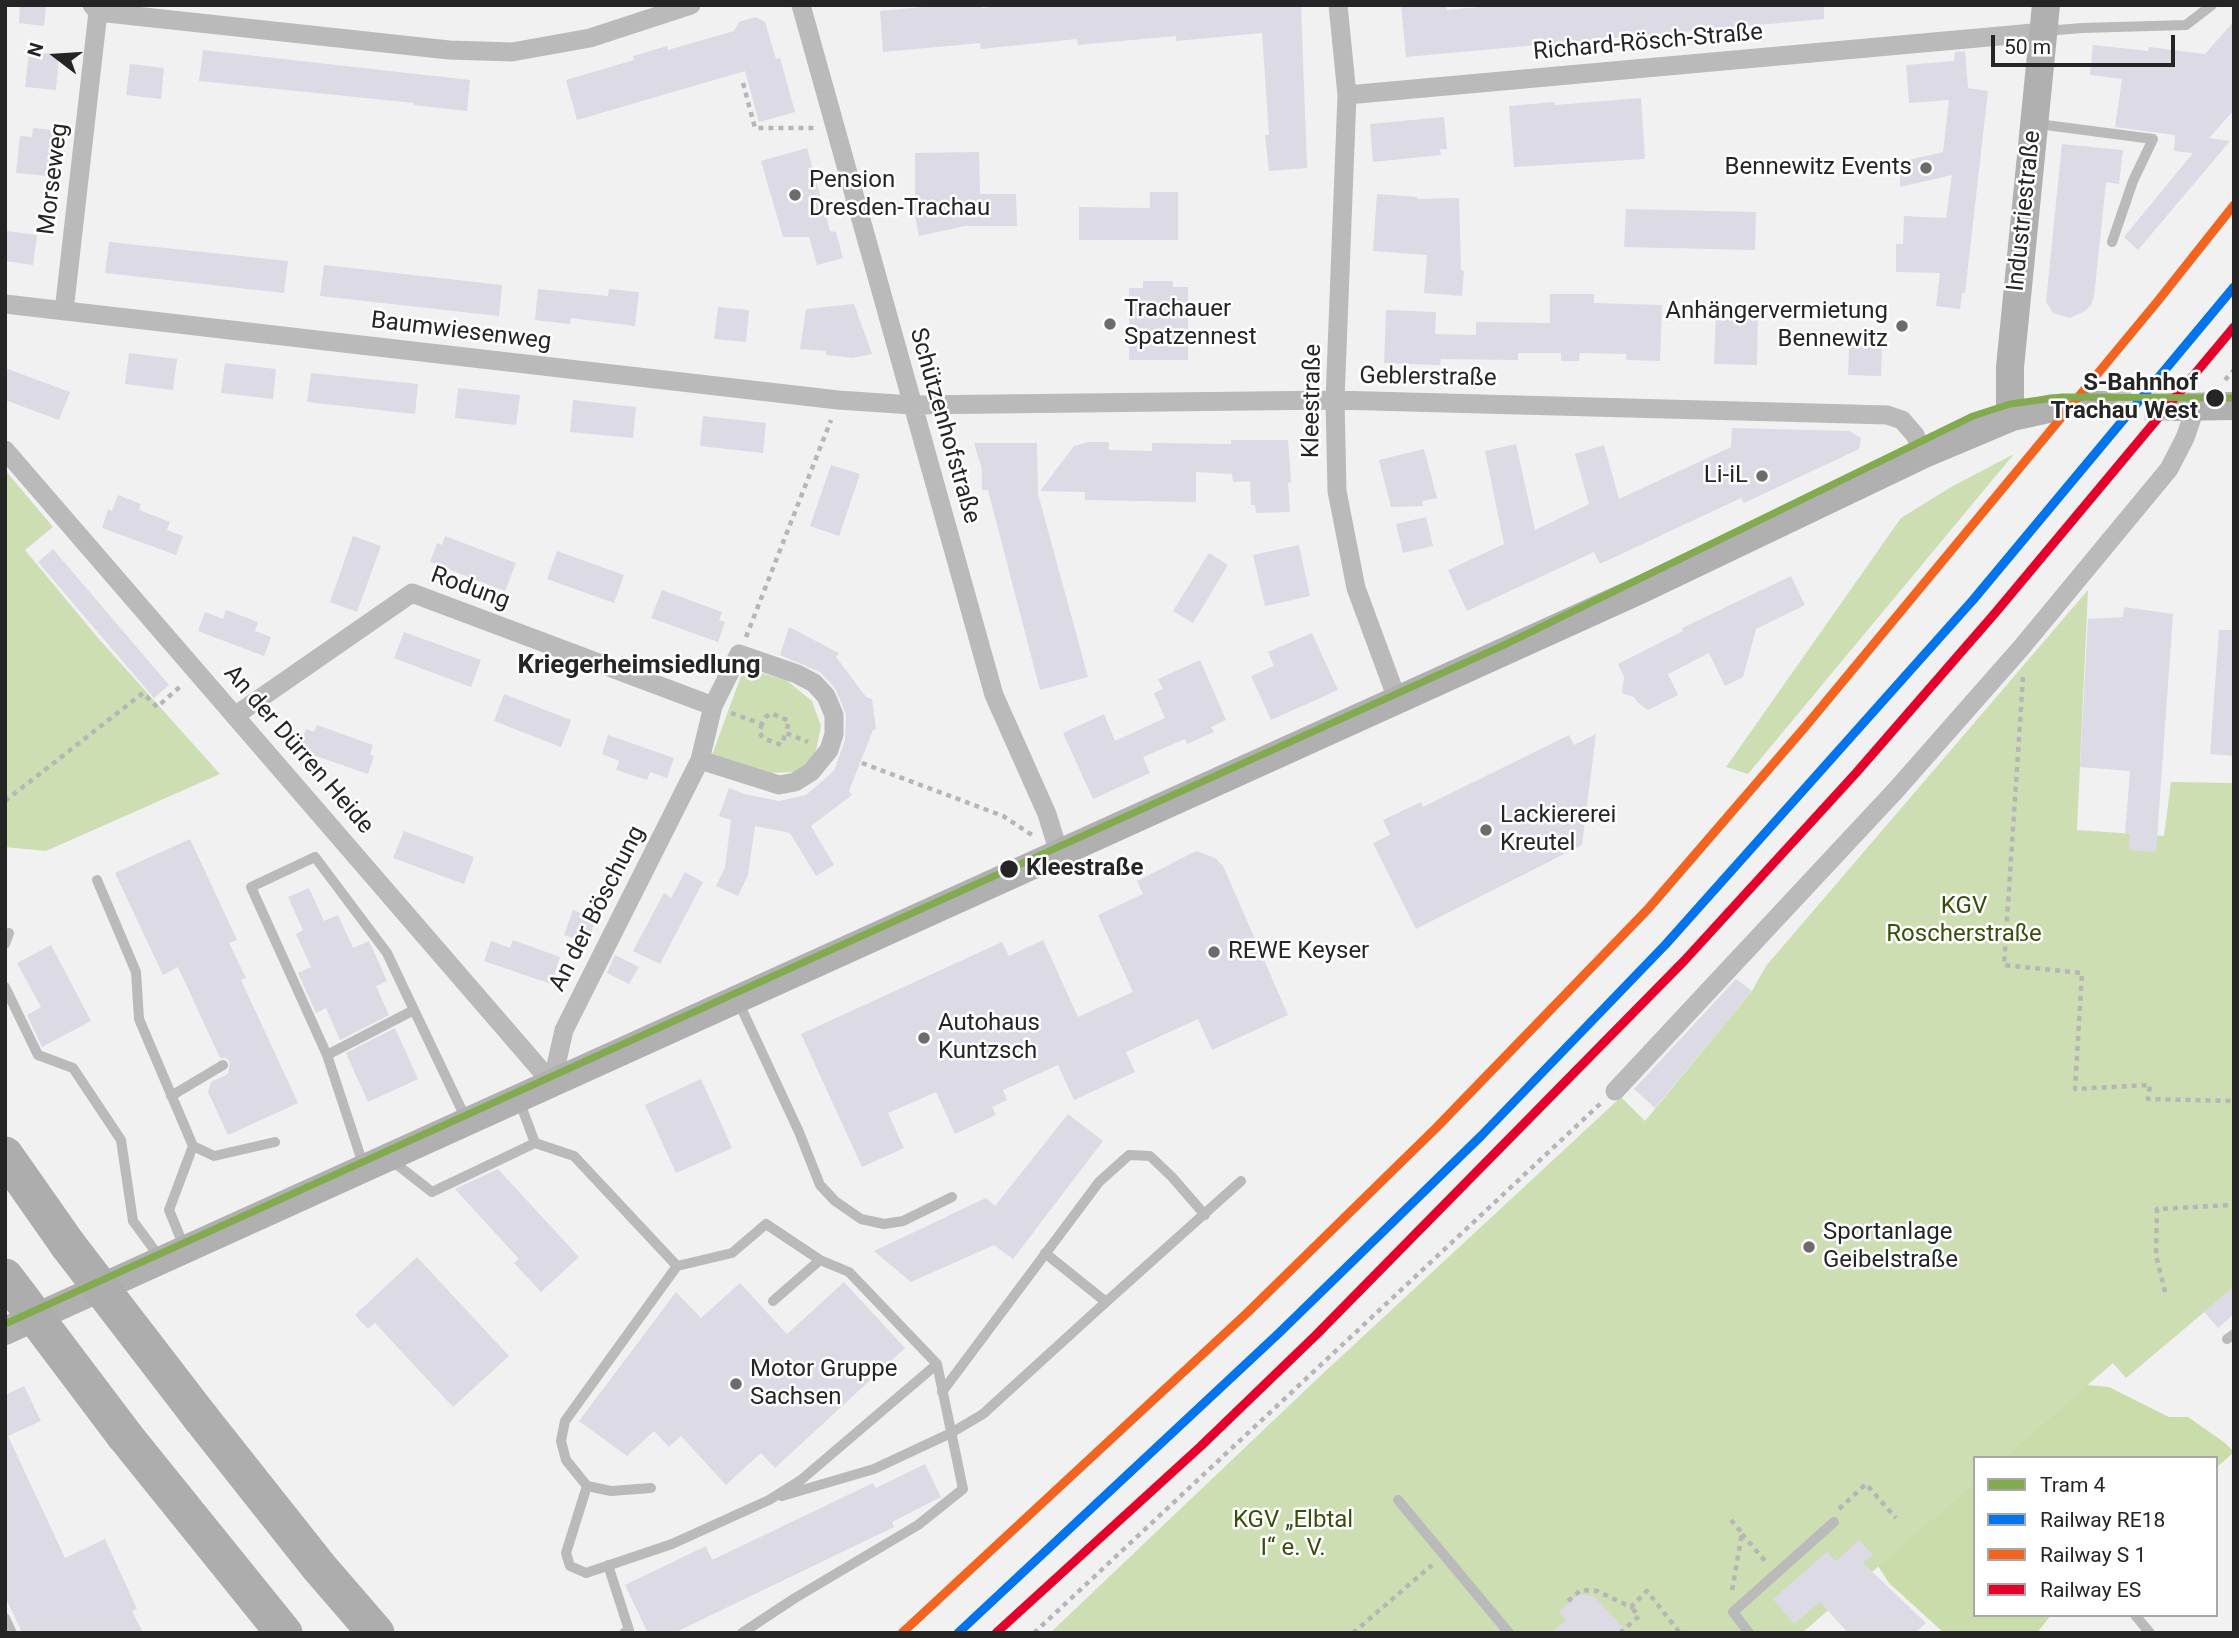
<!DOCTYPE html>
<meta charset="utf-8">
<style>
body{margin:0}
#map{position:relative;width:2239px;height:1638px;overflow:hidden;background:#f1f1f2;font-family:Roboto,sans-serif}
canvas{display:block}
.frame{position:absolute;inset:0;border:7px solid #252526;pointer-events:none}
.legend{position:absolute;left:1973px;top:1456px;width:245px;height:161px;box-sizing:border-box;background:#fff;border:2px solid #a8a8a8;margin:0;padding:9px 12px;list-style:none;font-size:21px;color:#252526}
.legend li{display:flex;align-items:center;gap:14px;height:35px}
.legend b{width:35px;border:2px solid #a8a8a8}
.north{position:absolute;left:21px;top:21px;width:70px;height:70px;-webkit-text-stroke:5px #fff;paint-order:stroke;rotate:287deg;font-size:19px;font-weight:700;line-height:28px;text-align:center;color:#252526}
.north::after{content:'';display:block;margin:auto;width:24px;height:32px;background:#252526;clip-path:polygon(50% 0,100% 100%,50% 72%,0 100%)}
.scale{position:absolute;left:1991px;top:35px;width:184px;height:32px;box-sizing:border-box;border:4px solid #252526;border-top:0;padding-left:9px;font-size:21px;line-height:24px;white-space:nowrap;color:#252526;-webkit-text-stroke:5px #fff;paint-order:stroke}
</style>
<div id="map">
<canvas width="2239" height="1638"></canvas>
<div class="frame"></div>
<ul class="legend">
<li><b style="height:9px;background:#82aa4e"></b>Tram 4</li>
<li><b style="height:9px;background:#0474ec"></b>Railway RE18</li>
<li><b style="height:9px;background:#f36421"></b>Railway S 1</li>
<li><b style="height:9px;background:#e4002b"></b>Railway ES</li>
</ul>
<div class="north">N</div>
<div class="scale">50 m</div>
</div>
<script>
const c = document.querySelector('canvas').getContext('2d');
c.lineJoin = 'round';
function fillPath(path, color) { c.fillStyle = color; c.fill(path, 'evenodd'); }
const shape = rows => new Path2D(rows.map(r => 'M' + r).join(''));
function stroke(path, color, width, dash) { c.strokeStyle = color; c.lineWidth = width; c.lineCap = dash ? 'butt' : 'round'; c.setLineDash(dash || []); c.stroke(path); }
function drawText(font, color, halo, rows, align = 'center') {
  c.font = font + ' Roboto,sans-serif'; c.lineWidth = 5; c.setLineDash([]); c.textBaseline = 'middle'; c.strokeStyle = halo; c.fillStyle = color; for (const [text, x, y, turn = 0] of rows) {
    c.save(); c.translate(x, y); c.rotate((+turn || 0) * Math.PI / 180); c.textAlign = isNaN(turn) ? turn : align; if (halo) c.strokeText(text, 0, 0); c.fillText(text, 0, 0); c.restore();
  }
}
fillPath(shape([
 [2014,454,1748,774,1726,767,1901,518,1951,487],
 [5,470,53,527,25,550,98,638,220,774,46,851,5,847],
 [2088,590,2077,830,2164,836,2171,782,2234,783,2234,1287,2126,1378,2113,1363,2003,1458,1975,1458,1975,1482,1802,1633,1050,1633,1317,1379,1621,1097,1645,1121,1752,991,1766,966],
 [744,668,786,680,812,701,821,726,815,756,798,772,763,773,712,755]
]), '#cddeb3');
fillPath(shape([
 [2087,1385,2109,1387,2169,1417,2188,1417,2225,1443,2234,1452,2216,1468,2216,1458,2003,1458],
 [1975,1482,1975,1615,2051,1615,2037,1633,1944,1633,1889,1583,1878,1566]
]), '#c9ddaa');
fillPath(shape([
 [20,5,46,5,44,26,19,23],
 [945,5,982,5,982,8,1009,5,1301,5,1307,168,1269,171,1265,135,1269,135,1262,33,1176,41,1176,36,1078,45,1077,39,981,49,980,43,883,52,880,11],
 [1401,5,1446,5,1447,10,1500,5,1824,5,1824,19,1406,57],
 [756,17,765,22,776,59,780,58,795,112,759,122,745,71,577,120,566,80,634,60,633,56,667,46,668,50,734,31,739,22],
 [2234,21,2234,110,2209,138,2230,141,2138,250,2124,237,2193,153,2174,151,2175,135,2115,127,2122,79,2090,75,2093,45,2148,51,2149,47,2205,54],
 [203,50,470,80,467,111,413,105,414,103,199,81],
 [1965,51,1968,88,1988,91,1965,293,1962,293,1960,309,1936,306,1940,273,1896,272,1896,244,1903,244,1904,216,1946,218,1952,175,1900,187,1900,162,1943,152,1949,100,1909,103,1906,65,1954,61,1955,52],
 [29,52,59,54,56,90,25,87],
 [130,64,164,68,161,99,126,95],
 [1641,98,1645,159,1514,167,1509,106,1554,102,1555,105],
 [1444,117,1447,149,1440,149,1441,155,1373,162,1370,124],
 [33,128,53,130,48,176,16,173,20,136,32,137],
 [2062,144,2123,150,2119,184,2106,182,2094,297,2091,305,2085,311,2070,318,2053,313,2046,302],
 [807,148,830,231,836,232,843,258,817,265,809,237,783,237,761,161],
 [979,152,980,194,1016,194,1017,226,965,226,919,236,913,205,915,204,915,153],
 [1150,192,1178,192,1178,240,1079,240,1079,207,1150,208],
 [1377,194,1417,197,1417,199,1459,198,1461,270,1464,271,1462,296,1424,293,1427,255,1373,251],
 [1626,209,1756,212,1755,250,1624,247],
 [7,231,37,235,33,265,5,261],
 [109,242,288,261,284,293,105,273],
 [324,265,502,285,499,316,320,296],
 [1143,281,1173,281,1173,287,1188,287,1188,360,1129,360,1129,288,1143,288],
 [538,289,608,296,609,289,639,292,635,326,571,318,570,324,535,320],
 [1550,294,1594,294,1594,303,1662,305,1660,361,1626,360,1626,354,1580,353,1579,361,1561,361,1561,353,1518,353,1518,360,1441,359,1440,365,1384,363,1386,310,1436,312,1435,334,1476,335,1476,322,1550,323],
 [854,304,872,354,852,358,826,355,826,351,800,349,806,309],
 [1735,305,1758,305,1757,365,1714,364,1716,312,1735,313],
 [718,307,749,310,746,342,714,339],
 [1849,346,1882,347,1881,376,1848,375],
 [129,353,177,359,173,390,125,384],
 [225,363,276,369,273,399,221,393],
 [5,368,70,392,59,420,5,400],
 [311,373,418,384,415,414,307,402],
 [458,388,520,395,516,425,455,418],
 [573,400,636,407,633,438,570,432],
 [703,416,766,423,763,453,700,446],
 [1732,428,1849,431,1861,438,1859,449,1744,503,1741,498,1600,564,1594,552,1467,611,1448,570,1504,544,1485,451,1516,444,1535,530,1589,504,1575,454,1604,445,1619,499,1731,447],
 [1231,440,1288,440,1291,482,1288,483,1290,512,1256,513,1255,505,1251,505,1250,481,1233,482,1232,474,1196,472,1196,502,1085,500,1085,492,1040,491,1074,446,1089,442,1109,442,1109,450,1152,451,1152,443,1231,444],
 [974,443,1037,443,1038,494,1088,677,1040,690,988,490,982,490,982,469],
 [1424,449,1437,498,1422,501,1423,506,1391,507,1379,460],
 [831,465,860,474,839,536,810,526],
 [118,495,141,504,139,510,170,522,167,530,183,536,176,555,102,528,108,509,112,511],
 [1426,517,1433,546,1403,553,1396,524],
 [353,536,381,546,357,612,330,602],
 [445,536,516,563,505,591,430,562,437,543,442,545],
 [1299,545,1310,596,1265,606,1253,555],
 [53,549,169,685,154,698,38,562],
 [557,551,624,575,614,603,547,579],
 [1209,553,1228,565,1193,623,1173,611],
 [1791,576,1805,605,1756,629,1743,677,1725,686,1709,653,1668,674,1678,695,1648,710,1637,702,1634,697,1622,693,1624,677,1618,664,1683,631,1682,628],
 [662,590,722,612,719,620,725,622,718,642,651,618],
 [2124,607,2173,614,2156,852,2129,850,2130,834,2125,833,2130,771,2080,767,2088,619,2123,617],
 [226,610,258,622,255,631,271,637,264,656,198,631,205,612,223,619],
 [789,627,839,653,836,657,866,697,872,699,876,729,873,730,849,791,852,795,811,826,834,865,816,876,790,833,755,826,748,875,738,896,716,886,725,868,731,820,719,816,729,788,744,794,779,801,806,795,834,771,845,740,846,714,835,688,820,672,780,655],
 [2219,630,2234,630,2234,756,2210,754],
 [404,632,481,660,471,687,394,658],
 [1312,633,1338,690,1271,720,1251,676,1274,666,1268,652],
 [1200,660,1226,720,1211,727,1214,732,1187,744,1185,739,1143,757,1150,773,1093,799,1063,733,1104,714,1115,741,1165,718,1154,693,1163,689,1158,679],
 [504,694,571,720,561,747,494,721],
 [317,725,373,745,370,754,374,756,368,774,299,750,306,729,314,732],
 [1596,734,1582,845,1416,929,1373,843,1390,835,1383,820,1421,802,1423,807,1569,735,1574,745],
 [608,735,674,758,667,778,650,772,647,780,616,770,619,761,602,754],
 [404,831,474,857,464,884,393,858],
 [190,839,237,940,229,943,246,978,241,980,298,1103,228,1135,208,1092,211,1082,228,1074,230,1062,226,1058,220,1058,178,967,163,975,115,873],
 [1196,851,1215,858,1223,866,1288,1015,1212,1050,1198,1019,1126,1052,1135,1072,1074,1100,1058,1065,1003,1090,1007,1100,992,1107,996,1115,955,1134,936,1092,888,1113,904,1148,862,1167,801,1034,1002,942,1009,956,1043,940,1078,1017,1133,992,1098,915,1143,894,1137,881],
 [685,872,703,882,660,964,633,951,664,893,671,898],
 [309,888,324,921,338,915,353,948,369,941,387,981,376,986,389,1015,340,1040,326,1008,316,1013,298,973,311,967,296,934,303,930,288,897],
 [573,910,596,919,587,943,564,935],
 [513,940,560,957,551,984,484,961,491,941,510,948],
 [51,945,91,1021,42,1047,27,1015,41,1007,17,963],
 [615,955,639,967,629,984,607,973],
 [1736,979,1752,991,1655,1108,1634,1089],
 [395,1028,418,1079,368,1102,346,1053],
 [701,1079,732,1148,676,1173,645,1105],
 [1068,1114,1103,1141,1013,1259,994,1245,911,1282,874,1251,986,1198,995,1206],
 [498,1169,579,1257,541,1292,514,1263,519,1259,455,1189],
 [417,1257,509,1356,453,1407,375,1323,368,1329,355,1315],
 [844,1282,905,1348,775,1468,761,1453,726,1485,681,1436,669,1447,654,1431,627,1456,579,1421,676,1292,701,1318,740,1283,787,1334],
 [2234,1287,2234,1314,2218,1328,2204,1312],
 [24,1386,41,1421,8,1436,65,1558,105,1539,137,1609,132,1611,143,1633,22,1633,5,1596,5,1395],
 [925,1464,941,1497,892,1522,894,1527,674,1633,648,1633,625,1585,706,1546,712,1560,873,1483,876,1488],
 [1859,1540,1873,1555,1863,1563,1926,1623,1915,1633,1848,1633,1820,1602,1794,1624,1773,1599,1827,1552,1836,1561],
 [1579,1594,1594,1596,1628,1633,1551,1633,1566,1620,1559,1612]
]), '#dcdae4');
stroke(shape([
 [2103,405,2173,407]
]), '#c8c8c9', 28, [28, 14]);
stroke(shape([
 [743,83,755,128,814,128],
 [2225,380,2234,370],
 [2114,384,2121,375],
 [746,637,831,420],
 [2023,677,2004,965,2082,973,2075,1089,2150,1085,2148,1099,2234,1101],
 [731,713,762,724,766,717,771,713,789,721,786,733,808,742],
 [762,724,759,732,763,738,781,745,786,733],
 [862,763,1003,816,1032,835],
 [5,801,143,693,157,707,182,685],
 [2165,1292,2156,1255,2157,1209,2234,1205],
 [1839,1509,1866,1484,1896,1518],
 [1731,1520,1742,1533,1732,1591],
 [1742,1534,1766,1562],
 [1568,1601,1581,1590,1597,1591,1631,1607,1647,1591,1680,1633],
 [1034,1633,1601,1103],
 [1353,1633,1432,1565],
 [1620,1633,1639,1616,1631,1607]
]), '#b6b6b6', 4.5, [5, 5]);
stroke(shape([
 [2045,31,2082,28,2186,25,2212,5],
 [2038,124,2153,139,2133,181,2112,242],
 [97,880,136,972,139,1019,193,1146,169,1210,185,1249],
 [5,944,9,933],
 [5,987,38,1055,73,1068,121,1140,133,1221,161,1259],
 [738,1001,799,1132,820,1185,835,1201,861,1219,884,1224,903,1221,952,1197],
 [327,1055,251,887,315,857,387,953,414,1010],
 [171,1096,223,1065],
 [535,1143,574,1156,677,1266,565,1421,561,1441,566,1460,587,1486],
 [193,1146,214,1156,275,1142],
 [391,1160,432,1192,535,1143,519,1100],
 [364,1167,327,1055,414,1010,467,1121],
 [1045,1253,1106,1302,1241,1181],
 [677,1266,732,1253,766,1224,820,1260,773,1301],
 [2227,1339,2234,1334],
 [942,1392,1099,1182,1129,1155,1150,1156,1172,1177,1205,1215],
 [651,1488,611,1491,587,1486,566,1553,570,1566,586,1573,672,1544,769,1500,801,1480,937,1364],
 [782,1496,874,1469,951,1433,983,1414,1106,1302],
 [1398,1500,1509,1633],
 [608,1565,629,1630,624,1633],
 [2135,1615,2150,1633],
 [5,1618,12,1633],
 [742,1633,795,1598,918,1525,963,1489,937,1364,849,1272,820,1260],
 [1749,1633,1733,1612,1834,1522]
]), '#bbbaba', 10);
stroke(shape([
 [92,5,98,12,449,50,512,52,590,38,691,5],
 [801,5,994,695,1047,814,1059,853],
 [1338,5,1347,95,1335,400,1337,491,1356,588,1397,699],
 [1347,95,2044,32],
 [5,304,838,400,912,405,1335,400,1887,415,1902,420,1915,435,1924,454],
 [64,311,98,12],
 [5,450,552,1083,564,1030,700,760],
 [739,654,797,674,814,683,826,696,834,715,834,734,829,750,811,772,795,782,779,785,700,760,713,706,739,654],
 [236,715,412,593,713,706],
 [1615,1091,1896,790,2021,648,2169,469,2185,438,2196,406]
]), '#bbbaba', 19);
stroke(shape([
 [2087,405,2103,405],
 [2173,407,2234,406],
 [2012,417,2010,404,2010,367,2046,5],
 [5,1331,1640,590,1924,454,2012,417,2053,408]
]), '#b0b0b0', 28);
stroke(shape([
 [5,1155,68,1245],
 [201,1418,319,1567,376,1633],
 [125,1436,284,1633]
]), '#aeadad', 37);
stroke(shape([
 [68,1245,201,1418],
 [5,1277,125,1436]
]), '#aeadad', 37);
stroke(shape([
 [958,1633,1279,1333,1481,1136,1666,944,1973,600,2234,287]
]), '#0474ec', 9);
stroke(shape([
 [902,1633,1247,1313,1437,1127,1648,909,1805,727,2157,302,2234,205]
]), '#f36421', 9);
stroke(shape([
 [996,1633,1201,1446,1316,1335,1684,961,1856,773,1996,612,2234,327]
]), '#e4002b', 9);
stroke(shape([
 [5,1324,1502,646,1973,416,2010,404,2062,397,2234,398]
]), '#82aa4e', 7);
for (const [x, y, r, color] of [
 [1926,168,7,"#6c6c6d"],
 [795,195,7,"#6c6c6d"],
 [1110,324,7,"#6c6c6d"],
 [1902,326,7,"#6c6c6d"],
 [2215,398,10,"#252526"],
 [1762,476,7,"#6c6c6d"],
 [1486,830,7,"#6c6c6d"],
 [1009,869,10,"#252526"],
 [1214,952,7,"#6c6c6d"],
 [924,1038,7,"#6c6c6d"],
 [1809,1247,7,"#6c6c6d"],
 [736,1384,7,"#6c6c6d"]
]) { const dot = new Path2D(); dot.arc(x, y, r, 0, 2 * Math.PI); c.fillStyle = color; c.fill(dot); stroke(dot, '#fff', 2.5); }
drawText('24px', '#252526', '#fff', [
 ["Richard-Rösch-Straße",1648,43,-5],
 ["Morseweg",54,179,-83],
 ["Industriestraße",2025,211,-84],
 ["Baumwiesenweg",461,332,7],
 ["Geblerstraße",1428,378,1],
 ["Kleestraße",1313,401,-89],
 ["Schützenhofstraße",944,426,74],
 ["Rodung",470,589,20],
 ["An der Dürren Heide",298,750,49],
 ["An der Böschung",598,909,-63]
]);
drawText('24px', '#252526', '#fff', [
 ["Bennewitz Events",1912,168,"right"],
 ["Pension",809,181],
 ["Dresden-Trachau",809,209],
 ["Trachauer",1124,310],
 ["Spatzennest",1124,338],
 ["Anhängervermietung",1888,312,"right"],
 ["Bennewitz",1888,340,"right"],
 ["Li-iL",1748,476,"right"],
 ["Lackiererei",1500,816],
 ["Kreutel",1500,844],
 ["REWE Keyser",1228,952],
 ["Autohaus",938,1024],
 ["Kuntzsch",938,1052],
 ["Sportanlage",1823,1233],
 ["Geibelstraße",1823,1261],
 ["Motor Gruppe",750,1370],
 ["Sachsen",750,1398]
], 'left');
drawText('bold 24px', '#252526', '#fff', [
 ["S-Bahnhof",2198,384],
 ["Trachau West",2198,412],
 ["Kleestraße",1026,869,"left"]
], 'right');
drawText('24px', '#394e0a', '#fff', [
 ["KGV",1964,907],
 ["Roscherstraße",1964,935],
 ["KGV „Elbtal",1293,1521],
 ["I“ e. V.",1293,1549]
]);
drawText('bold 26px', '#252526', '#fff', [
 ["Kriegerheimsiedlung",639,666]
]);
</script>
